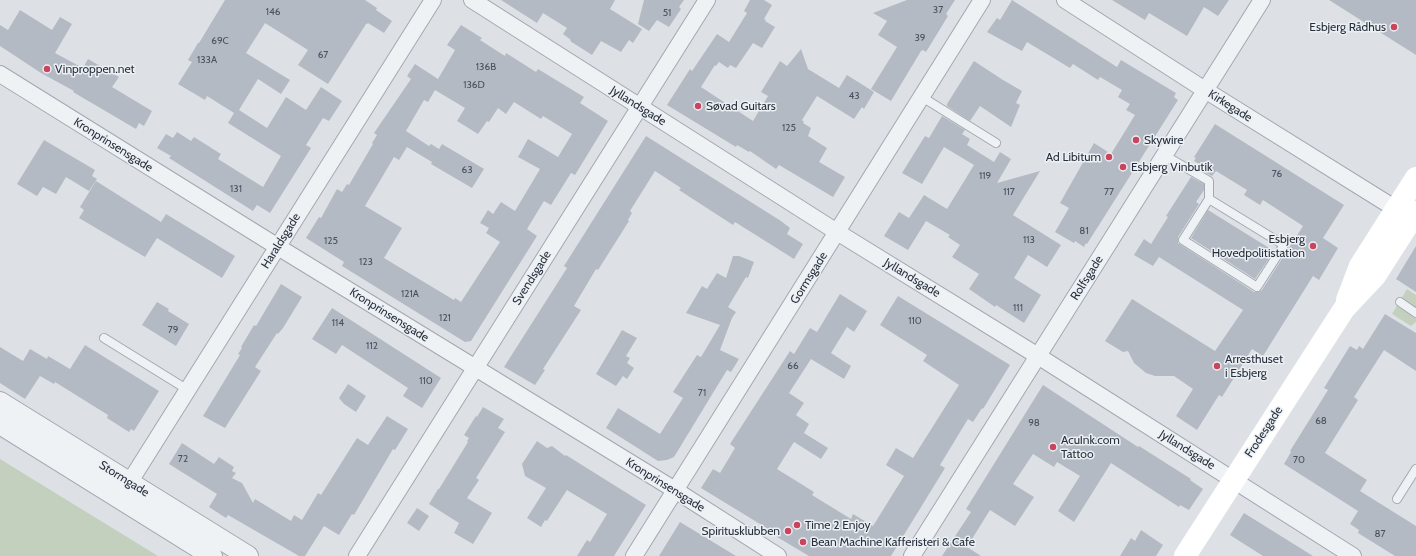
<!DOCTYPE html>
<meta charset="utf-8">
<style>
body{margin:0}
canvas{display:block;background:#dde1e6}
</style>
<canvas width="1416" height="556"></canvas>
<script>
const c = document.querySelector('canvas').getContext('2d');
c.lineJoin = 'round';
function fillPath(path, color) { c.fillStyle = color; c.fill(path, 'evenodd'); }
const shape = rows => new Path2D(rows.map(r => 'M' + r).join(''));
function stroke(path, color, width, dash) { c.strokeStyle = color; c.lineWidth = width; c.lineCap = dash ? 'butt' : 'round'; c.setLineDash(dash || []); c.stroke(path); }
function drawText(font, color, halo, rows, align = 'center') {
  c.font = font + ' Cabin,sans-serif'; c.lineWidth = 3; c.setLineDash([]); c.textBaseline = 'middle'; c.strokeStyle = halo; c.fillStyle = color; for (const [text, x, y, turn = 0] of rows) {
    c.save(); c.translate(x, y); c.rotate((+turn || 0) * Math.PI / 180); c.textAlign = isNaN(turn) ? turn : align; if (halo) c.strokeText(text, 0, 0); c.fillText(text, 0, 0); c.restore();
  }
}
fillPath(shape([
 [1407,289,1416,295,1416,322,1411,326,1392,314],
 [0,459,158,556,0,556]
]), '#c3d0be');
fillPath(shape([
 [225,0,365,0,377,8,376,10,392,21,384,33,368,23,367,24,366,24,328,84,298,65,308,50,265,23,246,53,290,80,281,94,258,79,239,110,267,128,286,97,306,110,321,87,342,101,329,121,323,118,306,145,311,148,270,213,257,205,253,211,169,158,171,156,157,148,166,134,173,138,177,132,191,141,194,137,221,154,218,159,263,187,281,156,228,123,234,113,207,96,205,100,178,84,192,62,188,60,198,43,199,43],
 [501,0,615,0,610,9,642,29,633,43,629,40,621,52,601,41,592,55,570,41,571,40,563,34,567,28,543,13,537,23],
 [644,0,684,0,679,7,681,9,669,27,657,20,649,31,638,24],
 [750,0,764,0,772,5,764,19,766,20,765,21,775,27,762,48,753,43,736,68,730,65,728,68,719,62,716,66,715,65,701,87,753,121,768,96,761,92,780,61,787,66,801,49,808,69,839,88,847,75,874,92,864,109,862,107,854,119,817,96,802,120,804,122,803,123,811,128,808,136,827,148,819,162,845,177,833,197,779,165,776,169,750,151,749,152,737,145,736,147,667,105,690,69,692,71,717,34,729,42,747,13,744,11],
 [907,0,955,0,946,14,948,16,926,52,923,50,921,51,891,101,871,89,897,47,878,35,887,21,873,13],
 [1012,0,1117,67,1121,60,1176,93,1174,97,1178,100,1087,244,1086,243,1084,247,1075,241,1074,243,1055,232,1069,208,1060,203,1094,143,1111,154,1135,115,1126,110,1130,104,1118,97,1122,90,1100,77,1098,80,1073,64,1070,68,1027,42,1022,51,987,32,997,18,1000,20],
 [1112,0,1229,0,1218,16,1204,7,1187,36,1149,13,1145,20],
 [1329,0,1416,0,1416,55],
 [20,10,52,30,60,17,72,24,55,53,83,68,88,59,119,77,112,87,152,111,144,126,139,123,136,129,73,92,74,91,41,73,0,46,0,25,8,30],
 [461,25,482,38,480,40,505,56,506,53,536,72,538,69,584,97,580,103,608,121,575,175,571,173,551,205,544,201,527,229,537,236,471,341,465,342,342,266,344,262,306,238,319,217,321,218,337,189,342,192,347,184,349,185,373,144,372,143,377,135,374,133,411,79,407,76,415,64,438,79,455,50,447,45],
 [435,90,465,108,457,121,478,134,487,121,489,122,498,108,506,114,514,102,541,119,543,116,572,134,558,157,528,139,518,157,540,169,515,211,501,202,493,214,488,210,480,223,489,228,486,233,500,242,461,302,455,298,454,300,384,258,402,228,365,206,394,157,399,160,407,147,432,162,431,164,472,188,484,169,442,144,439,149,431,144,429,146,406,131,424,100,428,102],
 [974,61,1003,80,1022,91,1016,103,1020,105,1011,127,980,106,970,121,947,106,947,104],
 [942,116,965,130,962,134,970,139,967,145,994,162,1000,152,1011,159,997,183,1040,171,1013,215,1061,245,1047,267,1028,255,1014,278,1041,295,1024,323,996,305,995,307,969,289,979,274,952,257,960,245,948,237,950,235,926,221,908,250,884,236,899,212,909,218,924,195,947,209,974,165,944,147,922,184,902,173,925,136,929,138],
 [1215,124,1344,205,1323,238,1338,248,1319,280,1313,276,1263,356,1252,349,1222,397,1219,395,1197,430,1176,416,1193,389,1174,376,1155,376,1146,373,1134,363,1128,351,1123,352,1105,341,1132,299,1215,351,1243,310,1159,257,1153,266,1134,255,1144,239,1151,244,1168,217,1166,216,1191,177,1204,184,1204,190,1196,202,1199,204,1178,237,1178,243,1254,292,1259,292,1262,290,1303,226,1263,200,1260,205,1244,195,1247,190,1216,171,1212,176,1197,168,1199,164,1194,161,1196,158,1194,157],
 [646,136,781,221,790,228,787,234,803,244,794,259,735,222,733,225,679,190,681,188,655,171,630,211,632,213,628,220,629,221,598,270,596,269,574,306,581,310,543,369,545,370,535,385,504,367,567,268,564,266],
 [44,140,95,170,92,176,97,179,89,191,66,177,56,194,43,187,37,196,17,184],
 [96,181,161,222,166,214,235,256,222,278,157,238,145,257,79,218,84,210,80,207],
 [1208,210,1274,251,1255,279,1191,238],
 [1416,246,1416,292,1396,279],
 [733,256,739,256,754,262,748,278,746,277,728,307,736,312,732,318,720,350,739,359,731,372,727,370,674,457,667,460,658,461,606,428,618,408,660,434,683,398,673,392,697,355,701,357,720,325,686,313,702,286,707,289,717,273,726,278],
 [281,284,302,297,283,328,278,334,277,333,255,367,261,371,225,428,203,416,240,355,238,354,242,348,241,347,254,325,256,326],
 [840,294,867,311,854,332,847,327,831,353,851,366,844,379,811,359,789,393,804,403,796,415,809,424,804,433,828,448,821,459,794,442,777,469,814,492,812,495,851,519,853,514,873,526,904,476,886,465,896,448,913,458,959,385,923,361,927,355,880,325,898,296,1010,365,983,409,982,408,973,422,968,419,940,465,945,468,891,556,809,556,777,537,778,535,701,488,713,469,720,473,735,448,730,444,790,351,794,354,810,328,817,332],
 [157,302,169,309,168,311,189,324,176,346,142,325],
 [332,308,441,378,422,408,403,396,408,388,342,345,336,354,312,339],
 [1385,314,1416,333,1416,371,1384,350,1354,397,1358,400,1325,453,1367,480,1360,491,1416,526,1416,556,1395,556,1358,533,1359,530,1350,524,1358,511,1284,464,1291,452,1290,451,1328,390,1324,388,1350,346,1357,350,1359,346,1363,349],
 [622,330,637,338,626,356,630,358,627,363,634,368,627,379,623,376,616,386,596,374],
 [85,345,159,391,134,431,131,429,129,432,107,418,108,415,55,382,54,384,40,376,25,399,0,383,0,347,23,361,30,349,47,359,48,356,70,369],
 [348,384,366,396,356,412,344,404,339,398],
 [1043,385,1138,447,1139,446,1191,479,1190,480,1203,489,1189,510,1180,505,1179,507,1111,463,1074,522,1058,511,1080,476,1057,462,1054,467,1033,454,1013,484,1034,497,1015,526,990,510,967,547,981,556,942,556,971,512,966,509],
 [483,407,504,419,498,428,505,432,476,478,479,480,467,498,492,513,473,544,454,533,459,523,429,504,438,489,439,489,468,442,467,441,469,438,464,435,476,416,477,417],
 [387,416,408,429,395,450,393,449,354,515,352,514,339,535,324,526,305,556,299,556,228,515,226,518,209,507,217,494,169,464,182,443,214,464,219,457,234,467,232,471,236,473,232,478,242,483,253,503,255,499,291,521,294,515,302,520,318,493,321,495,357,438,368,445],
 [537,441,547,448,552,446,565,456,566,455,646,505,614,556,577,556,587,540,590,542,607,514,570,492,567,490,547,521,545,520,541,527,527,518,546,488,525,476,522,464],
 [417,508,429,516,419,531,407,523],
 [1244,513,1313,556,1263,556,1230,535],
 [680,522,736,556,659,556],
 [1141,530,1163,545,1156,556,1120,556,1131,538,1135,541]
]), '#b4bac3');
const service = shape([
 [922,97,996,143],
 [1164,155,1209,181,1209,199,1284,245,1257,287,1183,240,1209,199],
 [1400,302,1416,313],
 [104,338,188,390],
 [1397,499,1416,469]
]);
const minor = shape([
 [472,0,837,232,1038,356,1353,556],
 [1065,0,1205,90,1396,209],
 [0,74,278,247,675,490,778,556],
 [129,483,433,0],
 [357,556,707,0],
 [634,556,982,0],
 [912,556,1262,0]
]);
const tertiary = shape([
 [0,402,248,556],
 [0,424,212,556]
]);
stroke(service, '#a3a8b0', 10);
stroke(minor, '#a3a8b0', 18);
stroke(tertiary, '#a3a8b0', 22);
stroke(service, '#eff2f5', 8);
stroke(minor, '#eff2f5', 16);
stroke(tertiary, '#eff2f5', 20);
stroke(shape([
 [1347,300,1360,266,1416,178],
 [1185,556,1344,309,1375,276,1416,212]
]), '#fff', 22);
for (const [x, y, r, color] of [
 [1394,27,4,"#c9455d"],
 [47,69,4,"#c9455d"],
 [698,106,4,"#c9455d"],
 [1136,140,4,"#c9455d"],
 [1109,157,4,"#c9455d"],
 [1123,167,4,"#c9455d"],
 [1313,246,4,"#c9455d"],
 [1217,366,4,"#c9455d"],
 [1053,447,4,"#c9455d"],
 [797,525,4,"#c9455d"],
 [788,531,4,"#c9455d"],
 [803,542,4,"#c9455d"]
]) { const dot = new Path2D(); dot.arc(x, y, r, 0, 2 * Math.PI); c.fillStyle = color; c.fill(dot); stroke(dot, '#ecf0f4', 1.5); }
drawText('10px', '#4a525e', null, [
 ["37",938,10],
 ["146",273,12],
 ["51",667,13],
 ["39",920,38],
 ["69C",220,41],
 ["67",323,55],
 ["133A",207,60],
 ["136B",486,67],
 ["136D",474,85],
 ["43",854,96],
 ["125",789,128],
 ["63",467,170],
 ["76",1277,174],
 ["119",985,176],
 ["131",236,189],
 ["117",1009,192],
 ["77",1109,192],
 ["81",1084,231],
 ["113",1029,240],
 ["125",331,241],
 ["123",366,262],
 ["121A",410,294],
 ["111",1018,308],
 ["121",445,318],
 ["110",915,321],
 ["114",338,323],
 ["79",173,330],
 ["112",372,346],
 ["66",793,366],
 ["110",426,381],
 ["71",702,393],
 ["68",1321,421],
 ["98",1034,423],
 ["72",183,459],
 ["70",1299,460],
 ["87",1380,534]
]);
drawText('12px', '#27303c', '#ecf0f4', [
 ["Esbjerg Rådhus",1386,27,"right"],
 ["Vinproppen.net",55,69],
 ["Søvad Guitars",706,106],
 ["Skywire",1144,140],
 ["Ad Libitum",1101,157,"right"],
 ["Esbjerg Vinbutik",1131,167],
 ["Esbjerg",1305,239,"right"],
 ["Hovedpolitistation",1305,253,"right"],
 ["Arresthuset",1225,359],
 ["i Esbjerg",1225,373],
 ["AcuInk.com",1061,440],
 ["Tattoo",1061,454],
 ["Time 2 Enjoy",805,525],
 ["Spiritusklubben",780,531,"right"],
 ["Bean Machine Kafferisteri & Cafe",811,542]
], 'left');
drawText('12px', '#27303c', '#ecf0f4', [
 ["Jyllandsgade",638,106,32],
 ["Kirkegade",1230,106,32],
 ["Kronprinsensgade",113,145,32],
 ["Haraldsgade",281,241,-58],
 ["Svendsgade",532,278,-58],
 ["Gormsgade",809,278,-58],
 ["Jyllandsgade",912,278,31],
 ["Rolfsgade",1087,278,-58],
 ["Kronprinsensgade",389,315,32],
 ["Frodesgade",1264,432,-57],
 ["Jyllandsgade",1187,450,32],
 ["Stormgade",124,479,32],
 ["Kronprinsensgade",665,485,32]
]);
</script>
